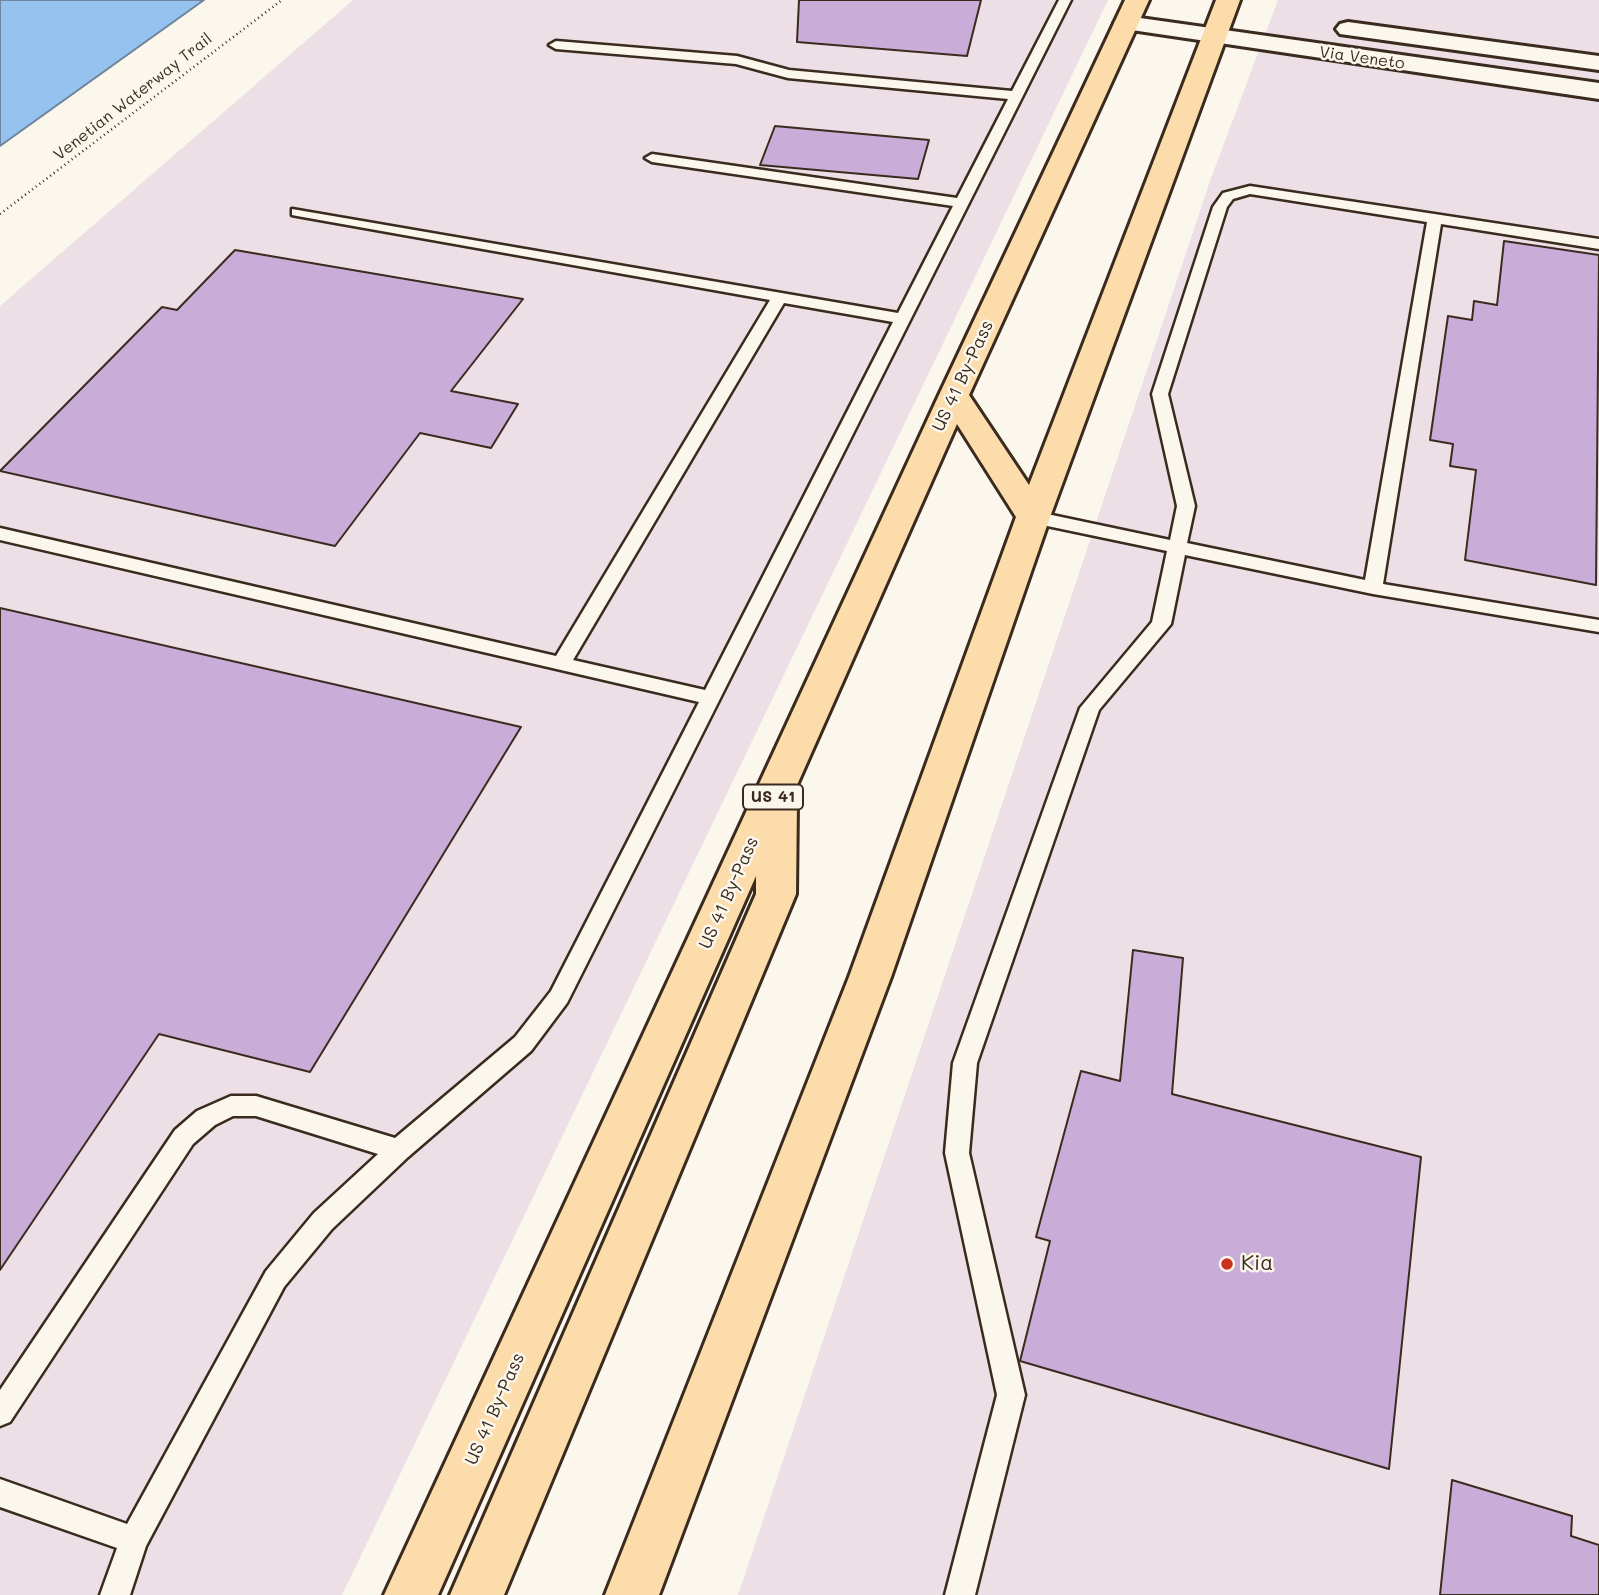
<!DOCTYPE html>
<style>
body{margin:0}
canvas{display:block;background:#fbf7ec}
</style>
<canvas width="1599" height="1595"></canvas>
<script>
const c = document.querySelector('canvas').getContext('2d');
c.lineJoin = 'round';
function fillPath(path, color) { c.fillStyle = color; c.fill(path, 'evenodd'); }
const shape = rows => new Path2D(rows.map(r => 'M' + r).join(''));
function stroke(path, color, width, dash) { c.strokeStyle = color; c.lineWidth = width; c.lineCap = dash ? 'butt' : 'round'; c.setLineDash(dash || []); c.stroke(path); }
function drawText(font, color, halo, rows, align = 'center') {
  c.font = font + ' Mali,sans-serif'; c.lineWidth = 5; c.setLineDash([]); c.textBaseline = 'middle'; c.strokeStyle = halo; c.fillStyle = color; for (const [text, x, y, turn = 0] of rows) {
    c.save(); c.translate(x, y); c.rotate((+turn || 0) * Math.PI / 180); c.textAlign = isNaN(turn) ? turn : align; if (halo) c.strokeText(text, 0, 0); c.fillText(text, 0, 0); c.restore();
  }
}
fillPath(shape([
 [353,0,1108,0,342,1595,0,1595,0,306],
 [1278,0,1599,0,1599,1595,738,1595,1210,181]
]), '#ece0e6');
const water = shape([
 [0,0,204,0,0,146,0,0]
]);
fillPath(water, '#95c2ef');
stroke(water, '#71859b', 2);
const building = shape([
 [799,0,981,0,967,56,797,42,799,0],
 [775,126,929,140,918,179,760,165,775,126],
 [1504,241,1599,255,1596,585,1465,560,1476,470,1450,466,1453,444,1430,440,1448,316,1472,320,1474,301,1497,305,1504,241],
 [235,250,523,299,451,391,518,404,491,448,420,433,335,546,0,471,162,307,177,310,235,250],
 [0,608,521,727,310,1072,159,1034,0,1270,0,608],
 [1133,950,1183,958,1172,1094,1421,1157,1389,1469,1020,1361,1050,1241,1036,1237,1081,1071,1120,1081,1133,950],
 [1452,1480,1572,1516,1571,1536,1599,1545,1599,1595,1440,1595,1452,1480]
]);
fillPath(building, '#caacd8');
stroke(building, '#3b2a1e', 2);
const service = shape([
 [1059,0,1071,0,567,1003,531,1051,408,1157,332,1229,284,1287,146,1546,130,1595,100,1595,117,1548,0,1507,0,1479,127,1524,266,1271,314,1213,378,1154,256,1116,233,1116,215,1125,193,1144,10,1422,0,1426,0,1390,175,1130,197,1111,231,1096,256,1096,395,1138,515,1037,551,991,699,702,0,540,0,528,556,656,770,300,297,216,292,215,292,209,898,313,953,206,652,162,645,158,652,154,957,198,1008,99,788,78,736,64,556,49,549,45,556,41,737,56,789,70,1012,91,1059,0],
 [784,303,893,322,705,690,573,660,784,303],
 [1250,186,1599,239,1599,249,1441,224,1383,584,1599,620,1599,632,1373,594,1185,555,1171,624,1099,710,977,1063,969,1153,1025,1395,975,1595,945,1595,997,1395,945,1153,953,1063,1080,708,1152,622,1167,551,1033,523,1024,517,1033,511,1170,540,1177,506,1152,394,1213,207,1223,193,1250,186],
 [1250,194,1427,222,1365,580,1187,543,1195,506,1168,394,1227,207,1233,199,1250,194]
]);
const minor = shape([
 [1126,16,1599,83,1599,99,1118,28,1114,23,1118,18,1126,16],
 [1348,22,1599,56,1599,70,1340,34,1336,29,1340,24,1348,22]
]);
const primary = shape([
 [1125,0,1149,0,969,395,1029,485,1216,0,1240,0,1050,517,891,977,659,1595,605,1595,849,977,1016,517,957,424,793,794,797,801,796,894,504,1595,450,1595,756,894,756,876,438,1595,384,1595,939,395,1125,0]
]);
stroke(service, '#3b2a1e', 5);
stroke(minor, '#3b2a1e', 6);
stroke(primary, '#3b2a1e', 6);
stroke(shape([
 [0,214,282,0]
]), '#3b2a1e', 2.5, [1, 3.5]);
fillPath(service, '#fbf7ec');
fillPath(minor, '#fbf7ec');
fillPath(primary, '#fcdcab');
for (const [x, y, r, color] of [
 [1227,1264,7,"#c8321e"]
]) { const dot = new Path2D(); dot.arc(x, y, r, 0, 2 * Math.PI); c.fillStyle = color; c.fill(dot); stroke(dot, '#fbf7ec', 2.5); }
drawText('16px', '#3b2a1e', '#fbf7ec', [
 ["Via Veneto",1362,58,8],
 ["Venetian Waterway Trail",133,97,-38]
]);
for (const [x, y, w] of [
 [773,797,60]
]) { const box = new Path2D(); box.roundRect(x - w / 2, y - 12.5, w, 25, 5); c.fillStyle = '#fbf7ec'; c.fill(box); stroke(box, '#3b2a1e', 2); }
drawText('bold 16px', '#3b2a1e', null, [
 ["US 41",773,797]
]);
drawText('18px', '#3b2a1e', '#fbf7ec', [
 ["US 41 By-Pass",963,376,-65],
 ["US 41 By-Pass",729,893,-66],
 ["US 41 By-Pass",495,1409,-66]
]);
drawText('21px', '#3b2a1e', '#fbf7ec', [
 ["Kia",1241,1264]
], 'left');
</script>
